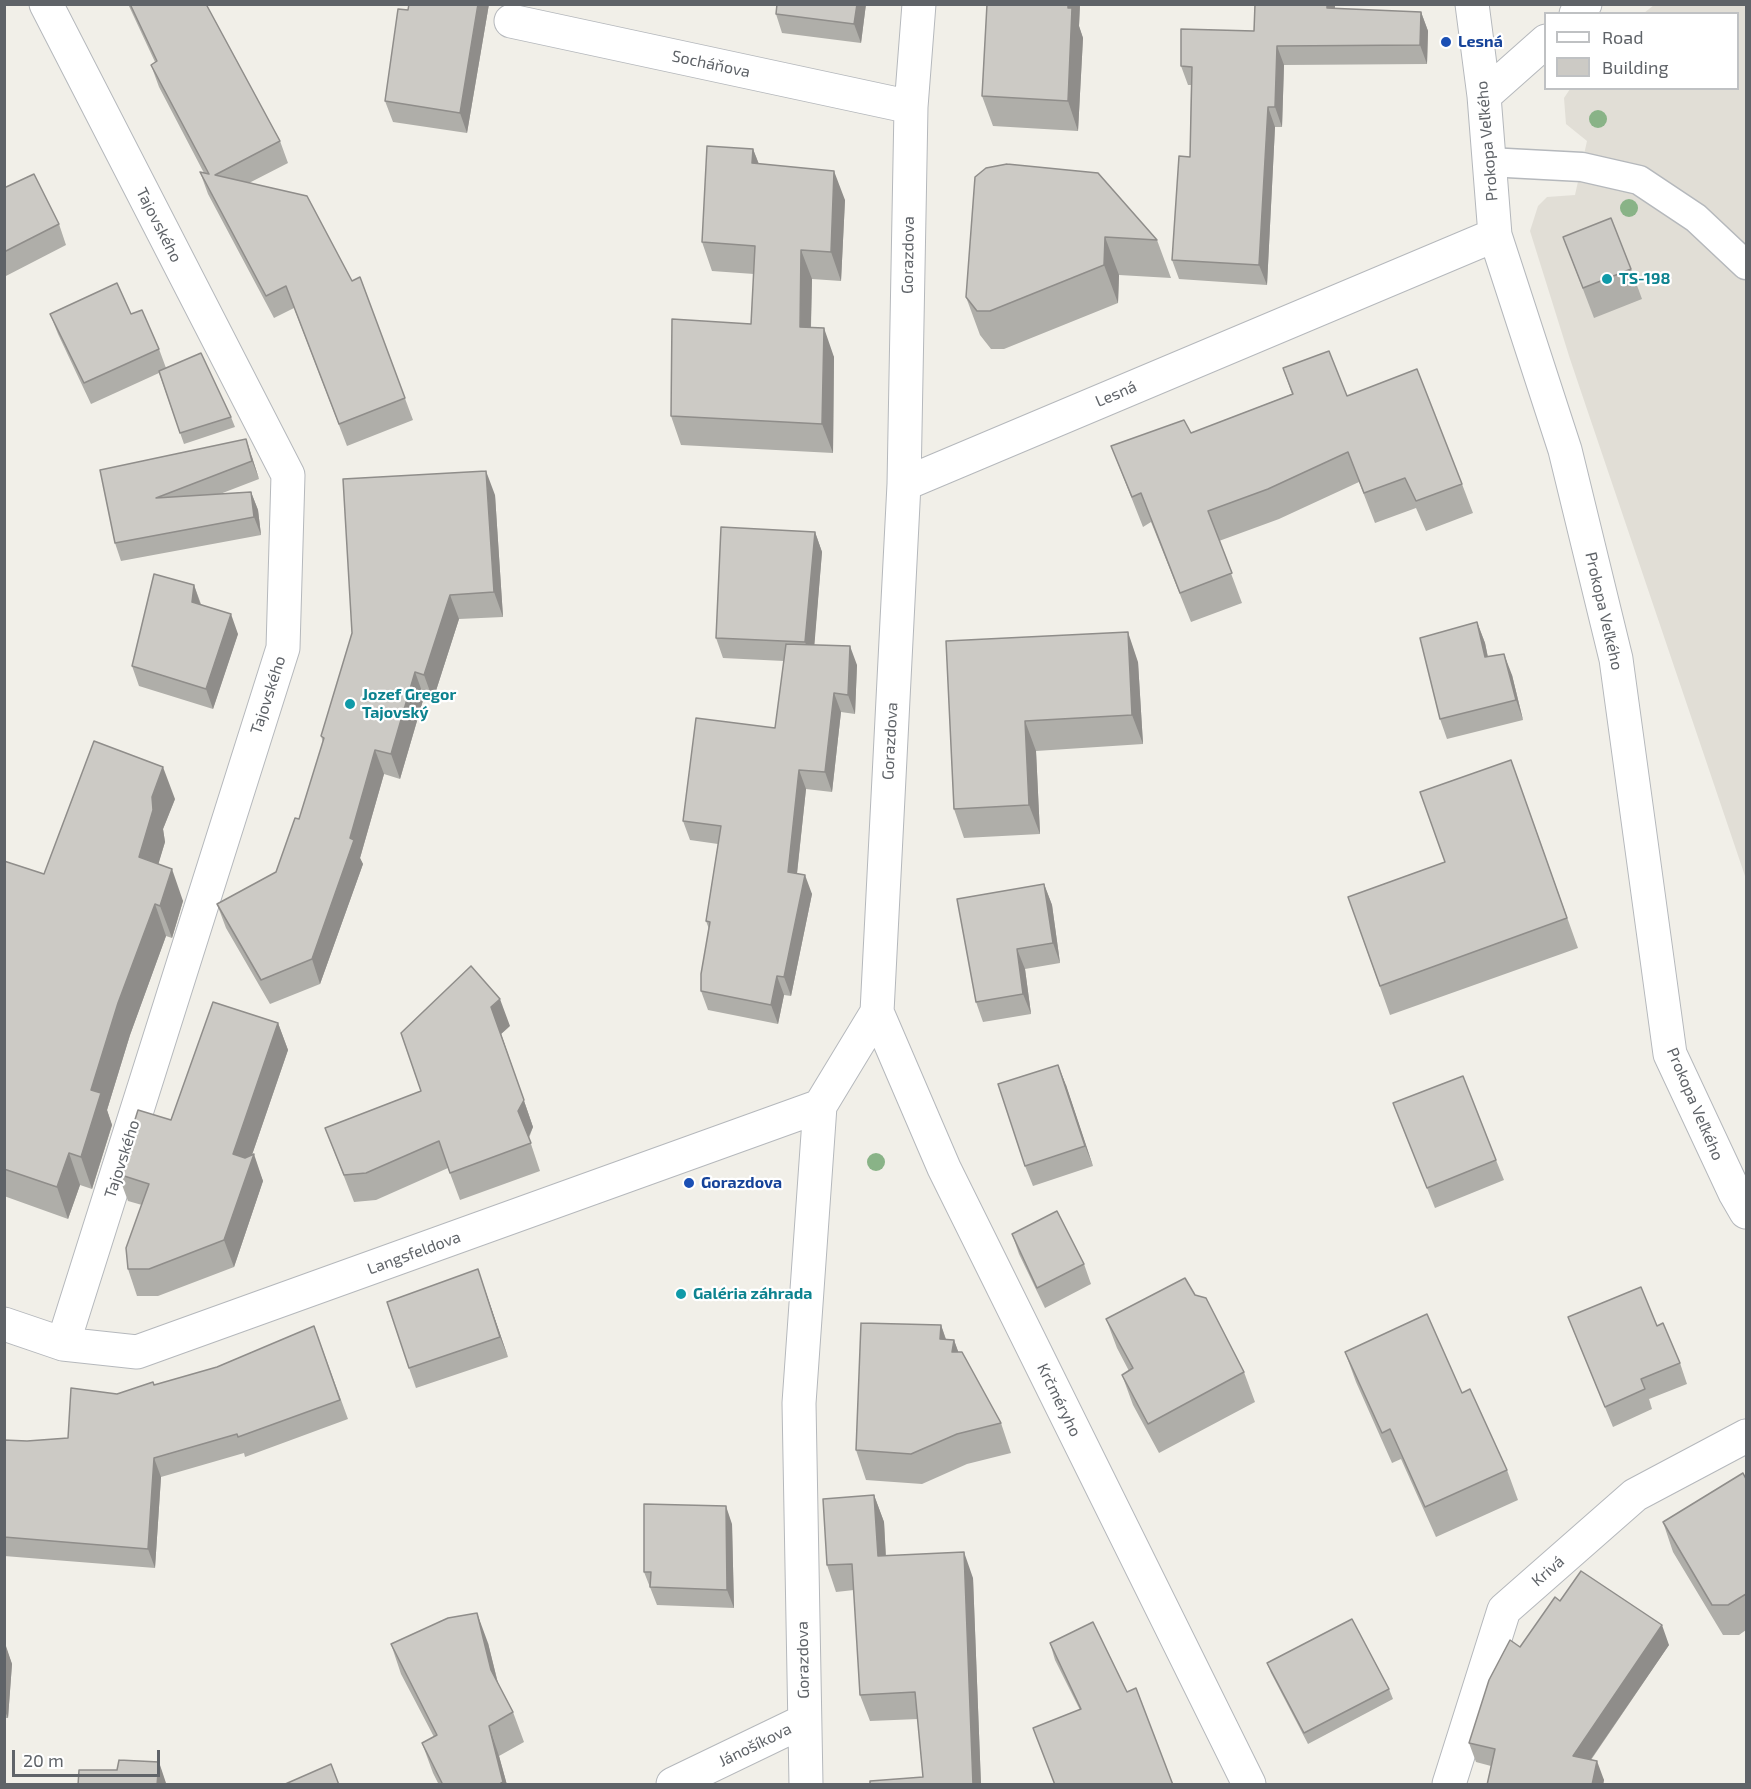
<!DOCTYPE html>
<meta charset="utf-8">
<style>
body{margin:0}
#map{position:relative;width:1751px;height:1789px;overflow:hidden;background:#f1efe8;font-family:"Exo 2",sans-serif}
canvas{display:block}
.frame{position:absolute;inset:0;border:6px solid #5f6368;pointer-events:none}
.legend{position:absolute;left:1544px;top:12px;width:195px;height:78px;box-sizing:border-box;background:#fff;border:2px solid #bfc1c3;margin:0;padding:8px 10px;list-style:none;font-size:18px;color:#5f6368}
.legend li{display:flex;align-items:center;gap:12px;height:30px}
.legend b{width:30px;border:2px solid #bfc1c3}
.scale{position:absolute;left:12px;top:1750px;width:148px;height:27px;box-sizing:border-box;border:3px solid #5f6368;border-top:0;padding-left:8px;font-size:18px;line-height:21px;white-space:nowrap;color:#5f6368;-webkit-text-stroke:4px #fff;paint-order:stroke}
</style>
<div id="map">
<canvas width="1751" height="1789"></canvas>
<div class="frame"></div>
<ul class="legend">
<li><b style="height:8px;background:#fff"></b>Road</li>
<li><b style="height:16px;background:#cccac5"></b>Building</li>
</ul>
<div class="scale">20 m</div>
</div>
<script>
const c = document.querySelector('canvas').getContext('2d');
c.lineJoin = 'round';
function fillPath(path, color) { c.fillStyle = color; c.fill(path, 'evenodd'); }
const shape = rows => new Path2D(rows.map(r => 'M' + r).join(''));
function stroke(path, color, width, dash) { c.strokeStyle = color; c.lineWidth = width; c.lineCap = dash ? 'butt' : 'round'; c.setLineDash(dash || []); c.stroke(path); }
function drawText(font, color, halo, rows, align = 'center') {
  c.font = font + ' "Exo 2",sans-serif'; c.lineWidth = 4.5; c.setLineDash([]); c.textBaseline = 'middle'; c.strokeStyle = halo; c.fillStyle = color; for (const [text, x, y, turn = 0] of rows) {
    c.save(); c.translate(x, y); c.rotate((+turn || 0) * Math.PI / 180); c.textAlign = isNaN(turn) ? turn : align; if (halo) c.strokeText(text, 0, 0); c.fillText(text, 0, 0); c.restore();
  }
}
fillPath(shape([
 [1654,5,1746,5,1746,879,1570,359,1530,231,1538,206,1547,197,1575,195,1587,141,1566,124,1564,98,1570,89,1738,88,1738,14,1644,13]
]), '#e1ded6');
const service = shape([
 [1488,162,1582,167,1639,180,1696,218,1746,265]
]);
const minor = shape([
 [46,4,288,475,283,648,63,1344],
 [1472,4,1484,96,1495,235,1565,450,1616,659,1670,1054,1735,1193,1746,1212],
 [1576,14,1585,4],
 [511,21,911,107],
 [1484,96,1546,41],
 [904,484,1495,235],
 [877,1012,944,1168,1249,1784],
 [4,1324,63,1344,137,1352,820,1106],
 [673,1784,804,1721],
 [806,1784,799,1403,820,1106,877,1012,904,484,911,107,919,4],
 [1449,1784,1504,1610,1635,1495,1746,1436]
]);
stroke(service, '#b5b8bc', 31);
stroke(minor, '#b5b8bc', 35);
stroke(service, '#fff', 28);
stroke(minor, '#fff', 33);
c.fillStyle = '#89b387';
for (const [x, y] of [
 [1598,119],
 [1629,208],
 [876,1162]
]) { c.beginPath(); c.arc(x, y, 9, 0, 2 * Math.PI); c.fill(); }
fillPath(shape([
 [128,4,206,4,280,141,288,163,249,183,352,281,360,277,413,420,347,446,294,308,274,318,208,194,200,172,204,173,159,87,151,65,155,62],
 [489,4,467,133,393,122,385,101,408,10],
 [777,4,866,4,861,43,782,33,776,14],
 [987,4,1080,4,1079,26,1083,38,1078,131,993,126,982,96],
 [1255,4,1335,4,1335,9,1421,12,1428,31,1427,64,1284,65,1282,127,1275,127,1267,285,1179,279,1172,260,1190,157,1191,85,1188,85,1181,66,1254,31],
 [753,149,759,164,845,200,841,281,812,279,811,328,834,357,833,453,681,445,671,416,751,324,754,274,712,271,702,242],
 [1007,164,1157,240,1171,278,1119,275,1118,303,1004,349,991,349,980,335,966,297],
 [4,188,59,224,66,245,4,277],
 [1563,237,1631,269,1642,299,1594,318],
 [50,314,131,314,159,349,166,368,231,417,235,427,184,444,159,373,91,404,58,334],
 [1283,368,1347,396,1462,484,1473,513,1426,531,1416,508,1375,523,1359,482,1279,519,1219,541,1242,603,1191,622,1151,522,1143,527,1111,446,1191,433,1292,394],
 [252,457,259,479,220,494,251,492,258,510,261,535,121,561,115,543,100,470],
 [495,495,503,617,459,619,433,700,424,697,400,779,384,774,360,858,363,864,320,984,270,1004,226,928,217,904,276,872,299,819,323,742,321,736],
 [815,532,822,552,814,645,857,665,855,714,841,712,832,792,806,789,797,874,812,894,791,996,784,995,778,1024,708,1010,701,991,709,929,706,921,718,844,690,840,683,821,775,728,784,661,723,658,716,638],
 [194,585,201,604,238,634,213,709,139,686,132,666],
 [1477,622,1485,643,1488,657,1512,675,1523,720,1447,739,1440,719],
 [946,641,1138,662,1143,744,1036,751,1040,834,964,838,954,809],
 [1511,760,1578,948,1390,1015,1348,897,1445,862],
 [175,799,163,829,165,842,158,864,183,901,172,938,166,936,130,1035,107,1110,112,1125,92,1189,80,1185,68,1219,4,1196,4,861,44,874],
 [1044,884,1052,905,1060,963,1025,969,1031,1014,983,1022,976,1002],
 [278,1023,288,1050,252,1155,263,1181,234,1267,158,1296,137,1296,128,1269,142,1205,128,1201,118,1174,171,1120],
 [510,1026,501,1034,533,1127,529,1138,540,1171,460,1200,448,1168,376,1200,354,1202,325,1128,421,1091],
 [1066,1085,1093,1166,1033,1186,1025,1166],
 [1393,1103,1496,1160,1504,1180,1435,1208],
 [1012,1234,1084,1264,1091,1284,1045,1308,1019,1254],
 [485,1290,508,1357,416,1388,409,1368],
 [1195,1295,1244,1372,1255,1402,1159,1453,1133,1405,1122,1375,1129,1371,1117,1348,1106,1319],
 [1568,1317,1657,1326,1680,1363,1687,1384,1649,1399,1652,1409,1613,1427],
 [941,1325,946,1339,954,1340,958,1352,1001,1423,1011,1453,967,1464,922,1484,866,1480,856,1450],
 [314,1326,348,1419,245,1457,244,1453,161,1477,155,1568,4,1556,4,1440,27,1441,68,1438,117,1394,154,1385,217,1367],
 [1345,1352,1462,1393,1507,1470,1518,1500,1436,1537,1401,1459,1392,1463,1356,1382],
 [1746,1479,1746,1630,1739,1635,1723,1635,1673,1552,1663,1522],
 [874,1495,884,1522,886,1556,973,1578,981,1785,870,1785,923,1777,918,1719,870,1721,860,1695,854,1590,836,1592,827,1565],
 [732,1524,734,1608,657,1605,644,1572],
 [1560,1601,1669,1645,1591,1760,1604,1780,1603,1785,1487,1785,1491,1766,1476,1762,1469,1743,1520,1647],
 [4,1643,12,1664,8,1718,4,1718],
 [488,1643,498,1683,513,1712,524,1742,499,1756,507,1785,439,1785,433,1773,422,1743,434,1737,401,1674,391,1644],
 [1050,1643,1127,1692,1080,1710,1055,1660],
 [1267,1663,1389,1689,1393,1699,1308,1744,1271,1673]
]), '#afaea9');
fillPath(shape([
 [478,4,489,4,467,133,460,113],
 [857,4,866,4,861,43,854,24],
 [1068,4,1080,4,1079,26,1083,38,1078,131,1068,101],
 [1327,4,1335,4,1334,28,1327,8],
 [1421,12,1428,31,1427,64,1420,45],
 [1277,46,1284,65,1282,127,1275,107],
 [1268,107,1275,127,1267,285,1259,265],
 [753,149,764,178,752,163],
 [834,171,845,200,841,281,831,252],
 [1105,237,1119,275,1118,303,1104,265],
 [801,250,812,279,810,356,800,327],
 [824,328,834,357,833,453,822,424],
 [246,439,252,457,259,479,252,461],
 [486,471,495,495,503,617,494,592],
 [251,492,258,510,261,535,254,517],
 [815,532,822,552,813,662,805,642],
 [194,585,201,606,192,602],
 [450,595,459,619,433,700,424,675],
 [231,614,238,634,213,709,206,689],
 [1477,622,1485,643,1492,678,1485,657],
 [1128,632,1138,662,1143,744,1132,715],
 [850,646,857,665,855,714,848,695],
 [1504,654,1512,675,1523,720,1516,700],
 [415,672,424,697,400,779,391,754],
 [834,693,841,712,832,792,825,772],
 [1025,721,1036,751,1040,834,1029,805],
 [375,750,384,774,360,858,363,864,320,984,312,959,350,838],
 [163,767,175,799,163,829,165,842,151,889,139,857,152,797],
 [799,770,806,789,795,891,788,872],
 [172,869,183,901,172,938,160,906],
 [805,875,812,894,791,996,784,977],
 [1044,884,1052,905,1060,963,1053,943],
 [155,904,166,936,130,1035,107,1110,112,1125,92,1189,81,1157,91,1090,118,1003],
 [1017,949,1025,969,1031,1014,1023,994],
 [777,976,784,995,778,1024,771,1005],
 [500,999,510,1026,501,1034,533,1127,528,1138,518,1111,491,1007],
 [278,1023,288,1050,243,1181,233,1154],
 [1058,1065,1066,1085,1093,1166,1085,1146],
 [69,1153,80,1185,68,1219,57,1187],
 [254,1154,263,1181,234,1267,224,1240],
 [478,1269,485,1290,508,1357,500,1337],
 [941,1325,951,1355,940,1339],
 [954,1340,965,1370,952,1352],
 [154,1458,161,1477,155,1568,148,1549],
 [874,1495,884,1522,887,1582,878,1556],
 [726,1506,732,1524,734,1608,727,1590],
 [964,1552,973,1578,981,1785,973,1785],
 [477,1613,488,1643,502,1700,491,1670],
 [1662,1625,1669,1645,1580,1775,1573,1756],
 [5,1643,12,1664,8,1718,4,1709],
 [489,1726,499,1756,507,1785,504,1785,503,1782],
 [1597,1761,1604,1780,1603,1785,1592,1785],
 [159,1762,166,1783,166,1785,157,1785]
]), '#8f8d8a');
const building = shape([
 [130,4,206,4,280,141,215,175,307,196,352,281,360,277,405,398,339,424,286,286,266,296,200,172,209,174,151,65,157,61,130,4],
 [409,4,478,4,460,113,385,101,398,9,408,10,409,4],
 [777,4,857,4,854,24,776,14,777,4],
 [987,4,1068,4,1068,8,1072,8,1068,101,982,96,987,4],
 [1255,4,1327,4,1327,8,1421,12,1420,45,1277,46,1275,107,1268,107,1259,265,1172,260,1179,156,1190,157,1192,67,1181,66,1181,29,1254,31,1255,4],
 [707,146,753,149,752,163,834,171,831,252,801,250,800,327,824,328,822,424,671,416,672,319,751,324,755,246,702,242,707,146],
 [1007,164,1098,173,1157,240,1105,237,1104,265,990,311,977,311,966,297,975,177,986,168,1007,164],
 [34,174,59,224,4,252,4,188,34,174],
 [1611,218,1631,269,1583,288,1563,237,1611,218],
 [117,283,131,314,142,310,159,349,84,383,50,314,117,283],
 [1329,351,1347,396,1417,369,1462,484,1416,501,1405,478,1364,493,1348,452,1268,489,1208,511,1232,573,1180,593,1141,493,1132,497,1111,446,1184,420,1191,433,1293,394,1283,368,1329,351],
 [201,353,231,417,180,433,159,371,201,353],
 [246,439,252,461,156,498,251,492,254,517,115,543,100,470,246,439],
 [486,471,494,592,450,595,424,675,415,672,391,754,375,750,350,838,354,840,312,959,261,980,217,904,276,872,295,818,299,819,324,738,321,736,352,633,343,479,486,471],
 [721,527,815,532,805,642,716,638,721,527],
 [154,574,194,585,192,602,231,614,206,689,132,666,154,574],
 [1477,622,1485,657,1504,654,1516,700,1440,719,1420,638,1477,622],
 [1128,632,1132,715,1025,721,1029,805,954,809,946,641,1128,632],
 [786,644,850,646,848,695,834,693,825,772,799,770,788,872,805,875,784,977,777,976,771,1005,701,991,701,974,710,922,706,921,721,826,683,821,696,718,775,728,786,644],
 [94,741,163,767,152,797,153,810,139,857,172,869,160,906,155,904,118,1003,91,1090,101,1093,81,1157,69,1153,57,1187,4,1169,4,861,44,874,94,741],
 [1511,760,1567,918,1380,986,1348,897,1445,862,1420,792,1511,760],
 [1044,884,1053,943,1017,949,1023,994,976,1002,957,899,1044,884],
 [471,966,500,999,491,1007,524,1100,518,1111,531,1143,450,1173,439,1141,366,1173,344,1175,325,1128,421,1091,401,1033,471,966],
 [213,1002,278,1023,233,1154,245,1158,254,1154,224,1240,149,1269,128,1269,126,1248,149,1184,118,1174,138,1110,171,1120,213,1002],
 [1058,1065,1085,1146,1025,1166,998,1084,1058,1065],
 [1463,1076,1496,1160,1427,1188,1393,1103,1463,1076],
 [1057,1211,1084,1264,1037,1288,1012,1234,1057,1211],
 [478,1269,500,1337,409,1368,387,1302,478,1269],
 [1185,1278,1195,1295,1206,1298,1244,1372,1148,1424,1122,1375,1133,1368,1106,1319,1185,1278],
 [1641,1287,1657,1326,1663,1323,1680,1363,1641,1379,1645,1389,1605,1407,1568,1317,1641,1287],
 [1427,1314,1462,1393,1470,1389,1507,1470,1425,1507,1390,1429,1382,1433,1345,1352,1427,1314],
 [861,1323,941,1325,940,1339,954,1340,952,1352,962,1352,1001,1423,957,1434,911,1454,856,1450,861,1323],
 [314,1326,340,1400,238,1437,237,1434,154,1458,148,1549,4,1537,4,1440,27,1441,68,1438,71,1388,117,1394,153,1382,154,1385,217,1367,314,1326],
 [1743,1473,1746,1479,1746,1594,1728,1605,1712,1605,1663,1522,1743,1473],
 [874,1495,878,1556,964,1552,973,1785,870,1785,870,1781,923,1777,915,1692,860,1695,852,1564,827,1565,823,1499,874,1495],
 [644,1504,726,1506,727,1590,650,1587,651,1572,644,1572,644,1504],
 [1581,1571,1662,1625,1573,1756,1597,1761,1592,1785,1487,1785,1495,1749,1469,1743,1489,1680,1510,1640,1520,1647,1555,1597,1560,1601,1581,1571],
 [477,1613,491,1670,513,1712,489,1726,503,1782,498,1785,443,1785,422,1743,437,1735,391,1644,448,1618,477,1613],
 [1352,1619,1389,1689,1304,1733,1267,1663,1352,1619],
 [1093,1622,1127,1692,1136,1688,1173,1785,1055,1785,1033,1728,1081,1709,1050,1643,1093,1622],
 [119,1760,159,1762,157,1785,78,1785,79,1770,117,1770,119,1760],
 [331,1764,339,1785,283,1785,331,1764]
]);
fillPath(building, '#cccac5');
stroke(building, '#8f8d8a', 1.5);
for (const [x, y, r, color] of [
 [1446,42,6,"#1a4fb4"],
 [1607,279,6,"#0f9aa8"],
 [350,704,6,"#0f9aa8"],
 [689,1183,6,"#1a4fb4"],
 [681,1294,6,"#0f9aa8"]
]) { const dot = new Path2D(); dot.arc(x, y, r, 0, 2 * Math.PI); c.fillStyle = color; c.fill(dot); stroke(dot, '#fff', 2); }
drawText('bold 16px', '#164399', '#fff', [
 ["Lesná",1458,42],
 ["Gorazdova",701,1183]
], 'left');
drawText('16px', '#5f6368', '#fff', [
 ["Socháňova",711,64,12],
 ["Prokopa Veľkého",1487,141,-95],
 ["Tajovského",159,225,63],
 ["Gorazdova",908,255,-89],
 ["Lesná",1116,394,-23],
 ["Prokopa Veľkého",1604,611,77],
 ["Tajovského",268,695,-72],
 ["Gorazdova",890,741,-87],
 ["Prokopa Veľkého",1695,1104,67],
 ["Tajovského",122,1159,-72],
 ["Langsfeldova",414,1253,-20],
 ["Krčméryho",1059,1400,64],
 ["Krivá",1548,1571,-41],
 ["Gorazdova",803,1660,-91],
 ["Jánošíkova",755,1745,-26]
]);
drawText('bold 16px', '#0d838f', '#fff', [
 ["TS-198",1619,279],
 ["Jozef Gregor",362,695],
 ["Tajovský",362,713],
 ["Galéria záhrada",693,1294]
], 'left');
</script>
